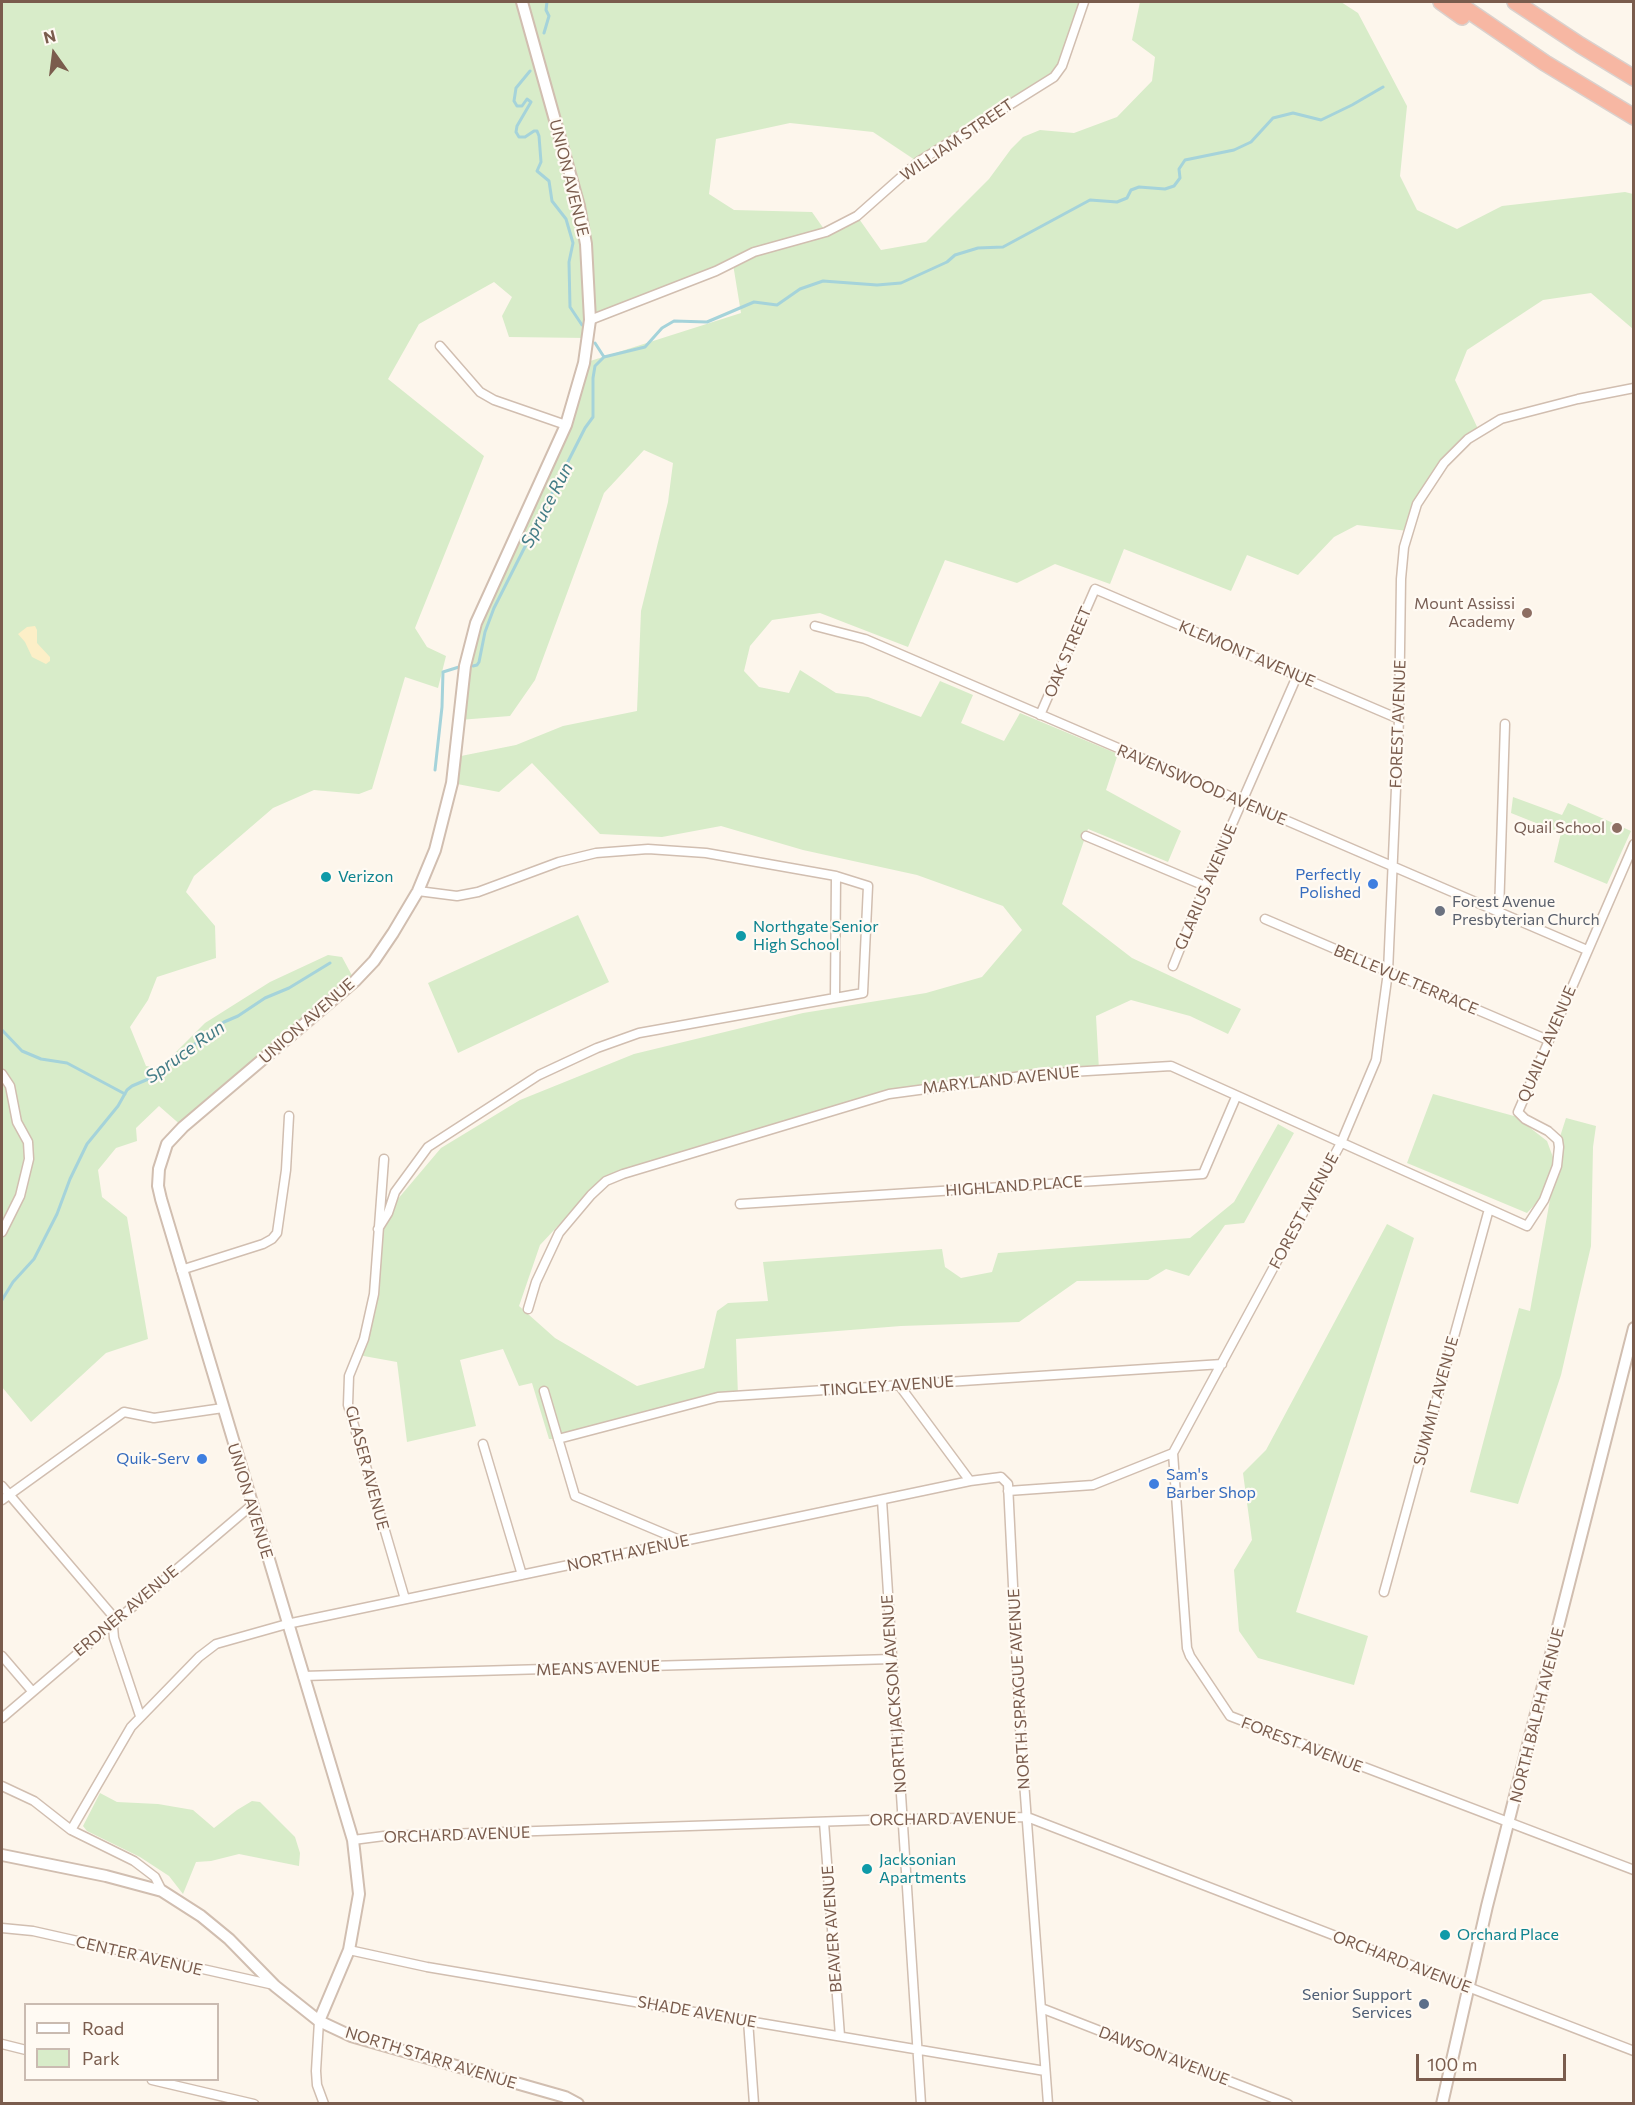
<!DOCTYPE html>
<style>
body{margin:0}
#map{position:relative;width:1635px;height:2105px;overflow:hidden;background:#fdf6ec;font-family:Commissioner,sans-serif}
canvas{display:block}
.frame{position:absolute;inset:0;border:3px solid #7a5c4d;pointer-events:none}
.legend{position:absolute;left:24px;top:2003px;width:195px;height:78px;box-sizing:border-box;background:#fffaf3;border:2px solid #cabbb1;margin:0;padding:8px 10px;list-style:none;font-size:18px;color:#7a5c4d}
.legend li{display:flex;align-items:center;gap:12px;height:30px}
.legend b{width:30px;border:2px solid #cabbb1}
.north{position:absolute;left:24px;top:24px;width:60px;height:60px;-webkit-text-stroke:4px #fffaf3;paint-order:stroke;rotate:346deg;font-size:16px;font-weight:700;line-height:24px;text-align:center;color:#7a5c4d}
.north::after{content:'';display:block;margin:auto;width:21px;height:27px;background:#7a5c4d;clip-path:polygon(50% 0,100% 100%,50% 72%,0 100%)}
.scale{position:absolute;left:1416px;top:2054px;width:150px;height:27px;box-sizing:border-box;border:3px solid #7a5c4d;border-top:0;padding-left:8px;font-size:18px;line-height:21px;white-space:nowrap;color:#7a5c4d;-webkit-text-stroke:4px #fffaf3;paint-order:stroke}
</style>
<div id="map">
<canvas width="1635" height="2105"></canvas>
<div class="frame"></div>
<ul class="legend">
<li><b style="height:8px;background:#fff"></b>Road</li>
<li><b style="height:16px;background:#d8ecc9"></b>Park</li>
</ul>
<div class="north">N</div>
<div class="scale">100 m</div>
</div>
<script>
const c = document.querySelector('canvas').getContext('2d');
c.lineJoin = 'round';
function fillPath(path, color) { c.fillStyle = color; c.fill(path, 'evenodd'); }
const shape = rows => new Path2D(rows.map(r => 'M' + r).join(''));
function stroke(path, color, width, dash) { c.strokeStyle = color; c.lineWidth = width; c.lineCap = dash ? 'butt' : 'round'; c.setLineDash(dash || []); c.stroke(path); }
function drawText(font, color, halo, rows, align = 'center') {
  c.font = font + ' Commissioner,sans-serif'; c.lineWidth = 4.5; c.setLineDash([]); c.textBaseline = 'middle'; c.strokeStyle = halo; c.fillStyle = color; for (const [text, x, y, turn = 0] of rows) {
    c.save(); c.translate(x, y); c.rotate((+turn || 0) * Math.PI / 180); c.textAlign = isNaN(turn) ? turn : align; if (halo) c.strokeText(text, 0, 0); c.fillText(text, 0, 0); c.restore();
  }
}
fillPath(shape([
 [2,2,1084,2,1054,77,918,162,873,132,790,123,716,139,709,194,734,210,812,212,826,232,857,216,881,250,926,242,989,179,1011,149,1023,137,1040,130,1074,133,1117,117,1152,81,1155,57,1132,40,1140,2,1341,2,1358,13,1407,106,1400,176,1417,210,1457,229,1502,206,1625,192,1633,194,1633,329,1591,293,1543,300,1467,350,1455,380,1479,431,1426,488,1408,531,1357,525,1334,537,1298,575,1247,555,1231,591,1124,549,1110,584,1055,564,1017,583,945,560,908,647,820,613,772,620,750,646,744,671,759,687,789,693,800,670,836,693,868,697,921,717,940,681,973,695,961,723,1004,741,1020,713,1118,754,1106,790,1181,831,1168,862,1088,829,1062,904,1132,958,1241,1009,1228,1034,1190,1016,1131,1000,1096,1016,1099,1070,889,1094,644,1169,601,1180,540,1245,519,1306,555,1338,637,1386,704,1368,717,1311,728,1303,768,1301,763,1262,942,1249,945,1267,961,1278,992,1272,998,1253,1190,1238,1234,1202,1278,1124,1294,1133,1244,1223,1225,1225,1189,1276,1166,1269,1148,1280,1077,1281,1019,1322,901,1326,736,1339,738,1396,558,1439,549,1439,532,1383,519,1386,503,1349,460,1360,476,1426,407,1442,397,1362,358,1355,369,1323,378,1229,397,1200,441,1148,520,1100,634,1054,803,1013,926,993,982,977,1022,930,1003,906,917,875,803,850,721,826,662,837,600,834,532,763,499,792,452,783,456,757,516,745,563,726,637,711,641,611,668,502,673,463,644,450,604,493,535,680,510,716,459,720,476,623,566,425,584,363,741,313,733,264,590,320,587,338,509,337,502,316,512,297,494,282,419,324,388,379,484,456,415,628,427,647,446,656,438,688,405,677,372,789,359,794,314,790,273,808,194,876,186,892,215,926,216,958,157,977,148,1000,130,1027,146,1066,160,1068,205,1023,270,982,328,955,342,957,355,981,183,1127,159,1106,136,1128,137,1141,116,1148,98,1170,102,1197,127,1217,148,1339,106,1353,31,1422,2,1387],
 [1513,797,1562,815,1568,803,1631,831,1607,884,1554,862,1561,833,1511,813],
 [578,915,609,982,458,1053,428,983],
 [1433,1094,1525,1119,1529,1127,1547,1141,1554,1160,1549,1181,1541,1198,1527,1213,1407,1163],
 [1566,1118,1596,1126,1593,1147,1591,1246,1561,1375,1518,1504,1470,1492,1519,1308,1530,1311,1551,1194,1561,1164,1558,1143],
 [1387,1224,1414,1238,1296,1612,1368,1636,1354,1685,1258,1658,1239,1631,1234,1570,1252,1540,1243,1473,1266,1450],
 [100,1793,117,1802,158,1804,193,1810,214,1828,237,1810,252,1801,260,1802,295,1837,300,1853,299,1866,239,1854,211,1861,196,1862,183,1894,169,1876,140,1857,87,1831,83,1826]
]), '#d8ecc9');
fillPath(shape([
 [35,626,37,630,37,643,50,657,50,661,46,664,32,657,25,642,18,634,27,627]
]), '#fcefc7');
stroke(shape([
 [544,33,549,16,546,10,547,2],
 [530,71,516,88,514,101,517,106,522,106,527,99,531,102,517,126,516,132,519,137,525,137,534,131,537,131,539,136,541,162,537,171,549,181,552,201,566,219,573,243,569,262,570,307,582,325],
 [604,357,645,347,662,328,674,321,707,322,754,302,777,305,800,289,823,281,877,285,901,283,947,262,955,255,978,248,1003,247,1090,200,1117,202,1127,198,1131,190,1139,187,1165,189,1174,186,1180,178,1179,169,1185,160,1234,150,1251,142,1273,118,1293,113,1321,120,1352,105,1383,87],
 [473,666,477,665,479,662,485,632,494,608,585,428,593,417,593,378,595,366,604,357,595,343],
 [435,770,442,707,443,672,459,667],
 [2,1030,22,1051,41,1059,67,1063,125,1094],
 [2,1300,13,1282,34,1259,57,1214,70,1179,87,1144,118,1106,127,1090,132,1086,160,1074,175,1059,224,1022,238,1016,265,998,289,988,330,963]
]), '#a5d3da', 3);
const minor = shape([
 [590,320,716,271,754,252,826,232,857,216,918,162,1054,77,1062,66,1084,2],
 [440,346,480,392,494,400,566,425],
 [1634,388,1578,399,1501,419,1468,439,1444,463,1417,504,1404,547,1401,579,1399,719,1388,972,1376,1060,1341,1143,1173,1453,1187,1648,1190,1656,1230,1716,1634,1870],
 [815,626,865,639,1587,950],
 [1040,715,1095,589,1399,719],
 [1086,836,1205,886],
 [1499,913,1505,724],
 [1265,919,1548,1040],
 [1173,966,1205,886,1297,676],
 [835,998,836,876],
 [2,1074,10,1086,17,1122,28,1142,29,1159,20,1196,2,1232],
 [384,1159,374,1294,364,1339,349,1376,348,1405,405,1599],
 [740,1204,1203,1174,1236,1097],
 [378,1229,388,1213,395,1192,428,1147,539,1075,597,1048,639,1033,863,993,868,886,836,876,706,853,648,849,596,853,559,862,478,892,457,896,418,891],
 [181,1270,263,1244,272,1239,277,1233,286,1170,289,1116],
 [528,1309,536,1282,559,1233,591,1195,606,1181,623,1174,889,1094,1037,1074,1171,1066,1527,1226,1544,1200,1557,1166,1559,1147,1558,1140,1548,1131,1525,1119,1518,1112,1634,844],
 [899,1385,970,1481,1001,1477,1008,1484,1020,1728,1048,2104],
 [544,1391,575,1496,682,1541],
 [558,1439,718,1397,1222,1364],
 [483,1444,522,1575],
 [2,1486,112,1615,114,1638,140,1716],
 [1008,1491,1093,1485,1173,1453],
 [2,1500,124,1412,154,1418,223,1408],
 [882,1500,921,2104],
 [1384,1592,1489,1209],
 [2,1656,32,1691],
 [303,1676,892,1659],
 [2,1718,252,1505],
 [2,1786,34,1801,71,1830,134,1861,155,1877,162,1891],
 [824,1822,840,2036],
 [71,1830,131,1727,199,1657,216,1644,287,1624,970,1481],
 [353,1840,384,1836,903,1819,1027,1817,1634,2051],
 [2,1928,33,1931,274,1985],
 [349,1950,427,1967,1045,2071],
 [1041,2008,1288,2104],
 [748,2020,754,2104],
 [319,2021,316,2071,317,2085,324,2104],
 [2,2044,26,2050],
 [152,2080,254,2104]
]);
const tertiary = shape([
 [2,1855,106,1876,162,1891,201,1916,229,1939,275,1986,319,2021,351,2036,565,2097,578,2104],
 [319,2021,349,1950,359,1894,353,1840,161,1199,158,1186,159,1169,167,1144,183,1127,355,981,374,961,393,933,418,891,435,850,452,783,465,666,476,623,566,425,584,363,590,320,586,244,579,206,522,2],
 [1442,2104,1487,1906,1634,1328]
]);
const motorway = shape([
 [1441,2,1462,17],
 [1456,2,1545,63,1634,117],
 [1515,2,1580,45,1634,78]
]);
stroke(minor, '#d1beb0', 11);
stroke(tertiary, '#d1beb0', 14);
stroke(motorway, '#dad1cd', 18);
stroke(minor, '#fff', 8);
stroke(tertiary, '#fff', 10);
stroke(motorway, '#f7b7a3', 15);
for (const [x, y, r, color] of [
 [1527,613,6,"#8d6e63"],
 [1617,828,6,"#8d6e63"],
 [326,877,6,"#0f9aa8"],
 [1373,884,6,"#3f7fe0"],
 [1440,911,6,"#6b7280"],
 [741,936,6,"#0f9aa8"],
 [202,1459,6,"#3f7fe0"],
 [1154,1484,6,"#3f7fe0"],
 [867,1869,6,"#0f9aa8"],
 [1445,1935,6,"#0f9aa8"],
 [1424,2004,6,"#5c6f8a"]
]) { const dot = new Path2D(); dot.arc(x, y, r, 0, 2 * Math.PI); c.fillStyle = color; c.fill(dot); stroke(dot, '#fffaf3', 2); }
drawText('16px', '#7a5c4d', '#fffaf3', [
 ["WILLIAM STREET",957,140,-34],
 ["UNION AVENUE",569,178,76],
 ["OAK STREET",1068,652,-67],
 ["KLEMONT AVENUE",1247,654,23],
 ["FOREST AVENUE",1398,724,-88],
 ["RAVENSWOOD AVENUE",1202,785,23],
 ["GLARIUS AVENUE",1206,887,-67],
 ["BELLEVUE TERRACE",1406,980,23],
 ["UNION AVENUE",307,1021,-41],
 ["QUAILL AVENUE",1547,1044,-67],
 ["MARYLAND AVENUE",1001,1080,-6],
 ["HIGHLAND PLACE",1014,1186,-4],
 ["FOREST AVENUE",1304,1211,-62],
 ["TINGLEY AVENUE",887,1386,-4],
 ["SUMMIT AVENUE",1436,1401,-75],
 ["GLASER AVENUE",367,1468,75],
 ["UNION AVENUE",250,1501,73],
 ["NORTH AVENUE",628,1553,-12],
 ["ERDNER AVENUE",126,1611,-40],
 ["MEANS AVENUE",598,1668,-2],
 ["NORTH SPRAGUE AVENUE",1019,1689,-93],
 ["NORTH JACKSON AVENUE",894,1694,-94],
 ["NORTH BALPH AVENUE",1537,1715,-76],
 ["FOREST AVENUE",1302,1745,21],
 ["ORCHARD AVENUE",943,1819,-1],
 ["ORCHARD AVENUE",457,1835,-2],
 ["BEAVER AVENUE",832,1929,-94],
 ["CENTER AVENUE",139,1956,13],
 ["ORCHARD AVENUE",1402,1962,21],
 ["SHADE AVENUE",697,2012,10],
 ["DAWSON AVENUE",1164,2056,21],
 ["NORTH STARR AVENUE",431,2058,17]
]);
drawText('16px', '#785e54', '#fffaf3', [
 ["Mount Assissi",1515,604],
 ["Academy",1515,622],
 ["Quail School",1605,828]
], 'right');
drawText('16px', '#366cbe', '#fffaf3', [
 ["Perfectly",1361,875],
 ["Polished",1361,893],
 ["Quik-Serv",190,1459],
 ["Sam's",1166,1475,"left"],
 ["Barber Shop",1166,1493,"left"]
], 'right');
drawText('16px', '#0d838f', '#fffaf3', [
 ["Verizon",338,877],
 ["Northgate Senior",753,927],
 ["High School",753,945],
 ["Jacksonian",879,1860],
 ["Apartments",879,1878],
 ["Orchard Place",1457,1935]
], 'left');
drawText('16px', '#5b616d', '#fffaf3', [
 ["Forest Avenue",1452,902],
 ["Presbyterian Church",1452,920]
], 'left');
drawText('16px', '#4e5e75', '#fffaf3', [
 ["Senior Support",1412,1995],
 ["Services",1412,2013]
], 'right');
drawText('italic 18px', '#437c86', '#fffaf3', [
 ["Spruce Run",547,505,-63],
 ["Spruce Run",185,1052,-36]
]);
</script>
